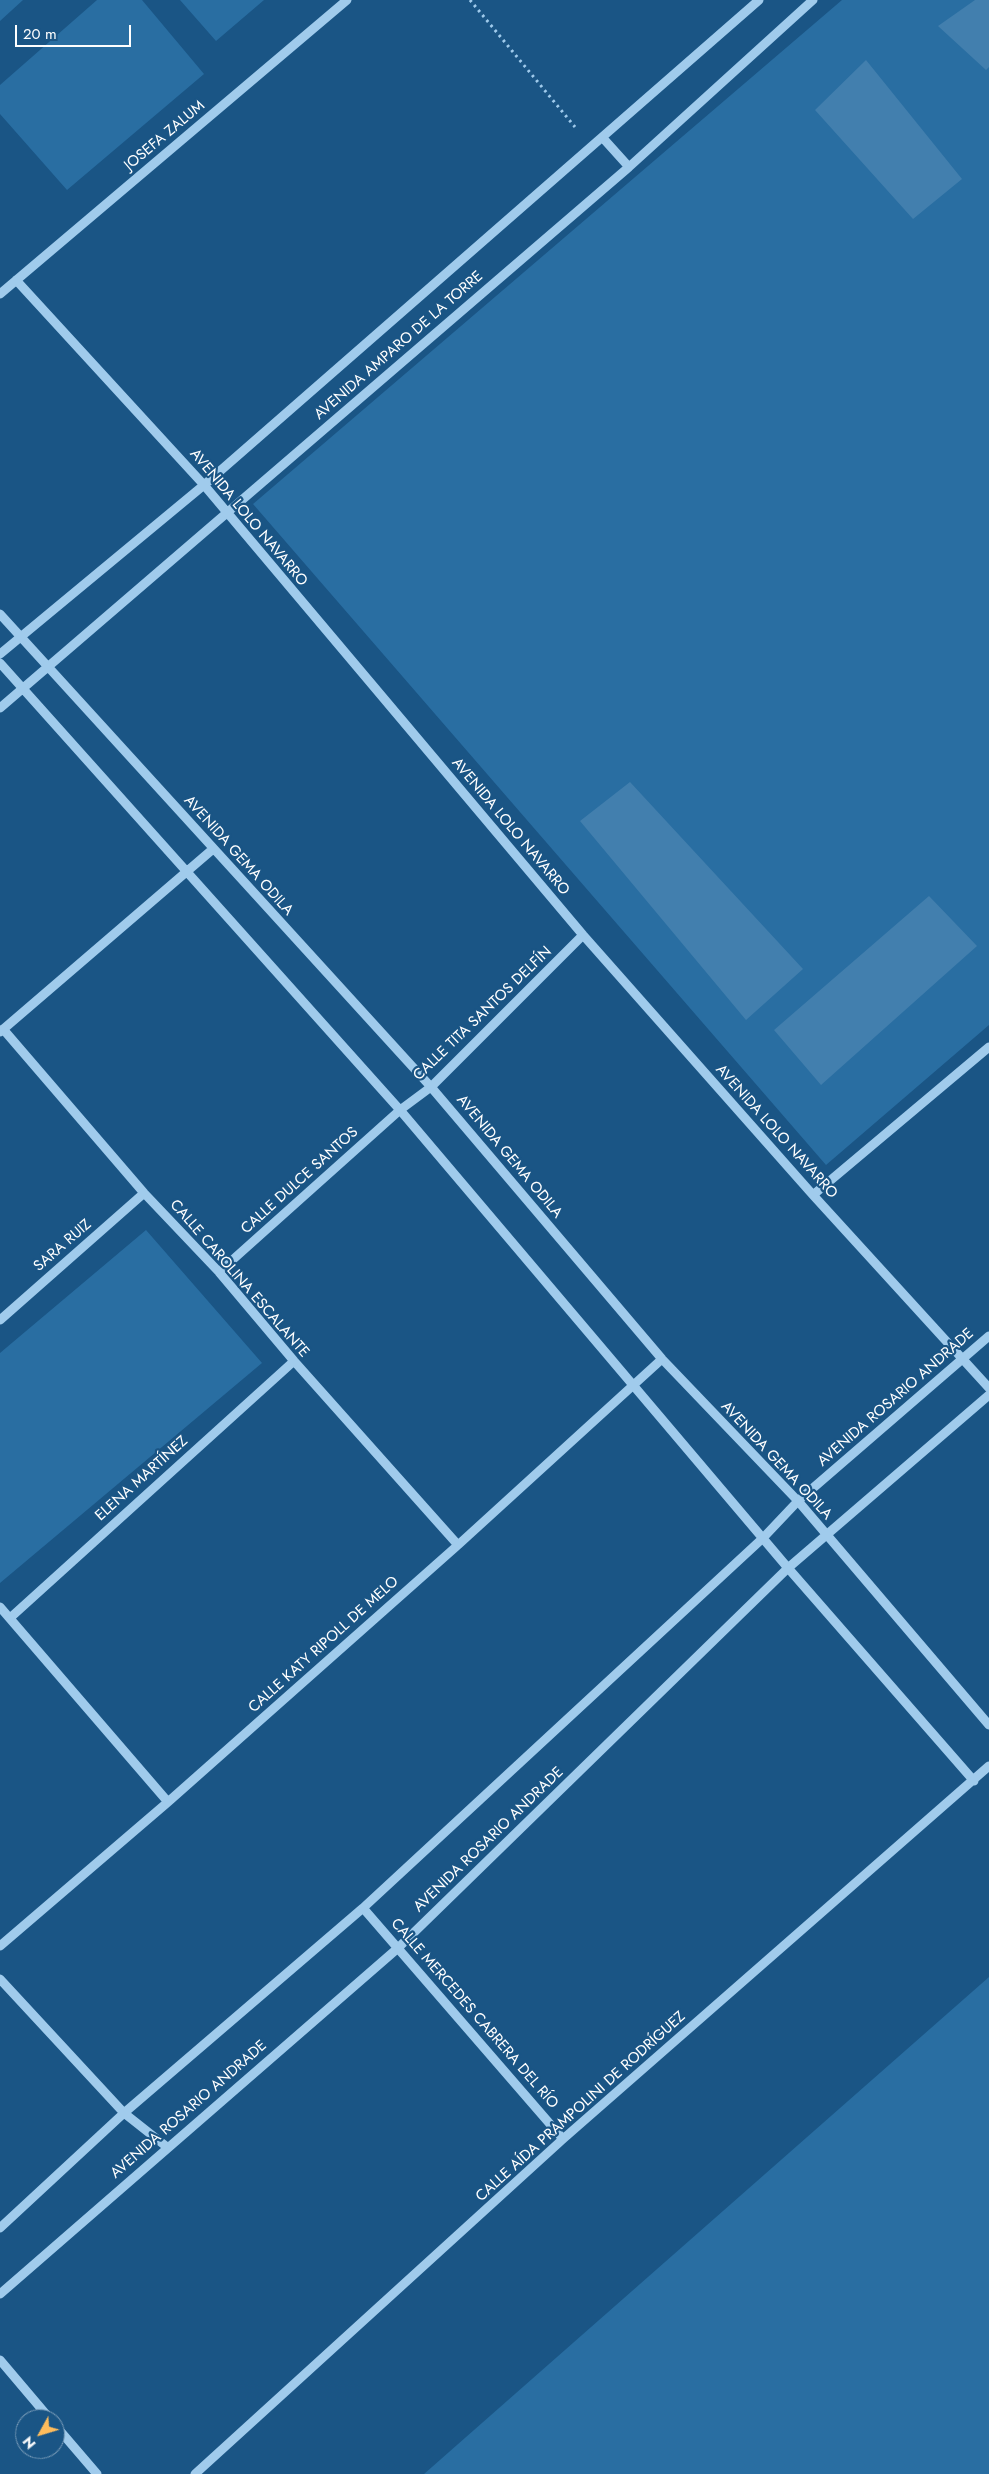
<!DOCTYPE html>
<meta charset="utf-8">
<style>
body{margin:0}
#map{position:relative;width:989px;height:2474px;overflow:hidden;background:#1a5585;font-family:Jost,sans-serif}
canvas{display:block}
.north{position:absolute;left:15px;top:2409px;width:50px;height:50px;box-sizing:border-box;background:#1a5585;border:1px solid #7699b6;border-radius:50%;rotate:231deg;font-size:14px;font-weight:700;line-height:20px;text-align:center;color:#fff}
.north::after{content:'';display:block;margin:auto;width:18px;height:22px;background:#febc5c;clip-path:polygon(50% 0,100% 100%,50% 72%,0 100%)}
.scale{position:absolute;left:15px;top:25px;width:116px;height:22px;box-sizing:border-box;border:2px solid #fff;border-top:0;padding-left:6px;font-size:15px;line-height:18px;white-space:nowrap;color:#fff;-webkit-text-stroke:4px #1a5585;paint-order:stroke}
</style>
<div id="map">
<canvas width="989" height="2474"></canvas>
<div class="north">N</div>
<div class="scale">20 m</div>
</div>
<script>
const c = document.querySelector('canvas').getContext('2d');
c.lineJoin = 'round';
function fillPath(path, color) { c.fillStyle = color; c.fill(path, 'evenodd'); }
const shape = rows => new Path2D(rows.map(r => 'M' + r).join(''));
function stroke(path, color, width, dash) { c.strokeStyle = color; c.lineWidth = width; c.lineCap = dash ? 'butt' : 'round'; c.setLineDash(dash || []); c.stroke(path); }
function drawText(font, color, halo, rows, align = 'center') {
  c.font = font + ' Jost,sans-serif'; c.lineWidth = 4.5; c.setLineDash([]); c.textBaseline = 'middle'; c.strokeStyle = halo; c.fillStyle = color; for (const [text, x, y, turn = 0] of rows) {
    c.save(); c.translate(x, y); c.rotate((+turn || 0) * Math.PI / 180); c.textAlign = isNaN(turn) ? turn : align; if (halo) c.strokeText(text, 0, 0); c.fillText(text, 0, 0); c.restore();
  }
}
fillPath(shape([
 [0,0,23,0,0,21],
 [97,0,142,0,204,74,67,190,0,114,0,85],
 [180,0,264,0,216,41],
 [842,0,989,0,989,1025,826,1165,253,504],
 [146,1230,262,1363,0,1583,0,1353],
 [989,1977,989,2474,424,2474]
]), '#296ea2');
fillPath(shape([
 [975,0,989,0,989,67,986,70,938,26],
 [866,60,962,179,913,219,815,110],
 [630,782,803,969,746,1020,580,821],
 [929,896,977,946,821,1085,774,1030]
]), '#427fae');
stroke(shape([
 [470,0,575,127]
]), '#a0cbec', 3, [2.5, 4]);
stroke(shape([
 [602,137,629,167],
 [16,280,204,485,583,935,813,1195,989,1388],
 [0,294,347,0],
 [0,614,431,1087,662,1359,798,1501,989,1725],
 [0,654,204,485,759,0],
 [0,663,400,1110,788,1568,974,1781],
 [0,708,629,167,813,0],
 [3,1029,144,1193,219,1272,294,1361,458,1545],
 [0,1032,213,849],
 [813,1195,989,1047],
 [219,1272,400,1110,431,1087,583,935],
 [0,1320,144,1193],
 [0,1607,168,1802],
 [10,1618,294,1361],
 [363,1908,563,2139],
 [0,1946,168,1802,458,1545,662,1359],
 [0,1979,124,2113,167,2147],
 [0,2228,124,2113,363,1908,763,1538,798,1501,989,1336],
 [0,2294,398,1948,788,1568,989,1395],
 [0,2360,50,2419],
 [55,2425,97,2474],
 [195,2474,563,2139,989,1766]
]), '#a0cbec', 9);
drawText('15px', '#fff', '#1a5585', [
 ["JOSEFA ZALUM",165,136,-40],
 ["AVENIDA AMPARO DE LA TORRE",399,346,-41],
 ["AVENIDA LOLO NAVARRO",248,518,50],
 ["AVENIDA LOLO NAVARRO",510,827,50],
 ["AVENIDA GEMA ODILA",238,856,48],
 ["CALLE TITA SANTOS DELFÍN",483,1014,-44],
 ["AVENIDA LOLO NAVARRO",776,1132,48],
 ["AVENIDA GEMA ODILA",509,1157,50],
 ["CALLE DULCE SANTOS",300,1181,-42],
 ["SARA RUIZ",63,1246,-41],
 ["CALLE CAROLINA ESCALANTE",239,1279,49],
 ["AVENIDA ROSARIO ANDRADE",896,1398,-41],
 ["AVENIDA GEMA ODILA",776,1461,47],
 ["ELENA MARTÍNEZ",142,1479,-42],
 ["CALLE KATY RIPOLL DE MELO",324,1645,-42],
 ["AVENIDA ROSARIO ANDRADE",489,1840,-44],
 ["CALLE MERCEDES CABRERA DEL RÍO",474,2014,49],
 ["CALLE AÍDA PRAMPOLINI DE RODRÍGUEZ",581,2107,-42],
 ["AVENIDA ROSARIO ANDRADE",189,2110,-41]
]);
</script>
